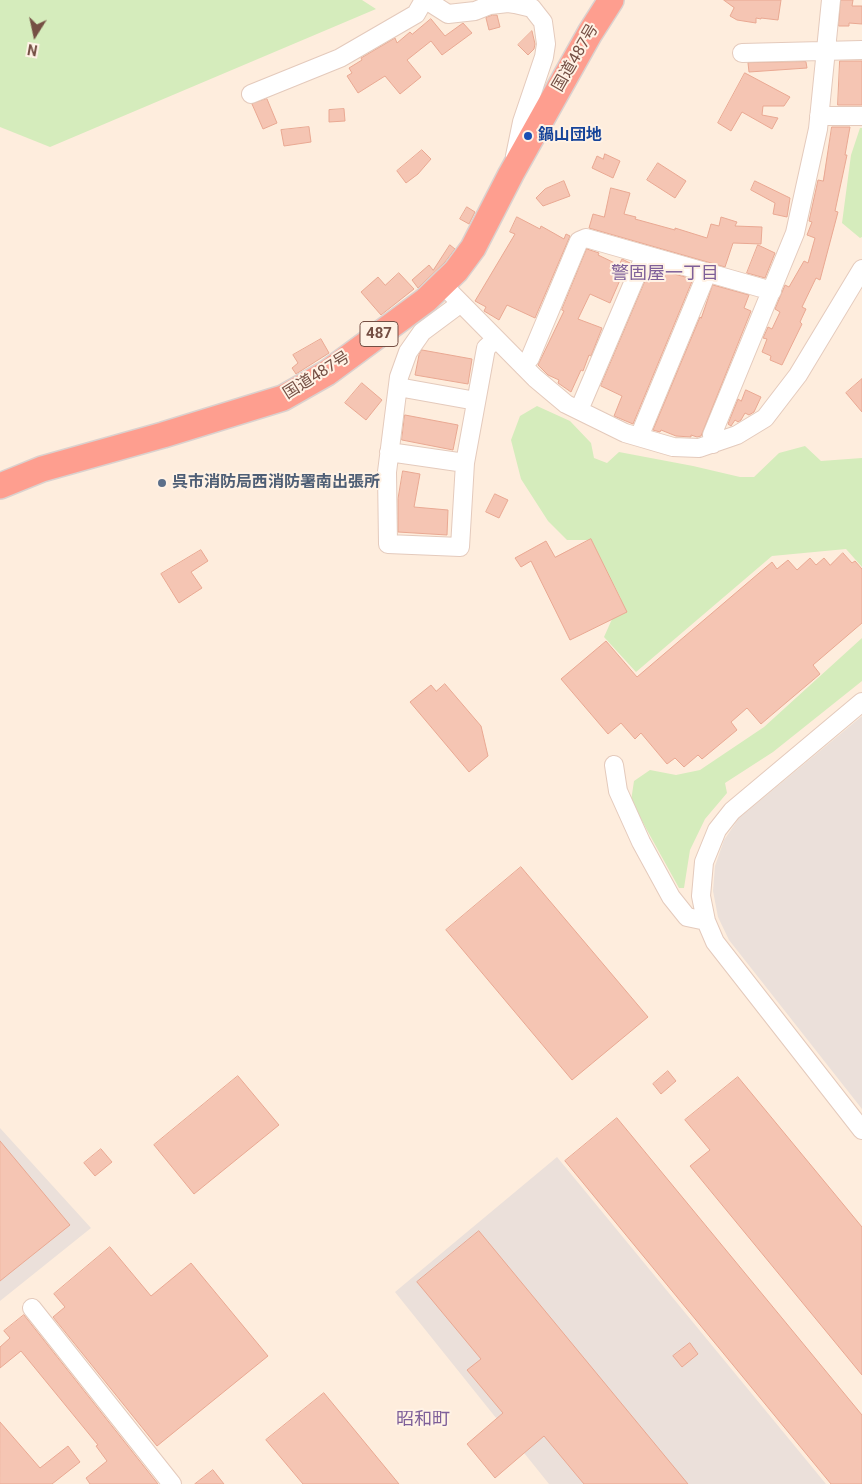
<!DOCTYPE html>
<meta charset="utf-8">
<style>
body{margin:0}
#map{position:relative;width:862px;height:1484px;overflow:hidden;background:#feeddd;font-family:Roboto,sans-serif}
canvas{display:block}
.north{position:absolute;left:10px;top:10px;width:50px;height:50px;-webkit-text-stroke:4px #fff2e5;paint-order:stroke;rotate:190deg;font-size:14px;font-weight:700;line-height:20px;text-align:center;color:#754f44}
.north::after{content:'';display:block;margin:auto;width:18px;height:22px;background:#754f44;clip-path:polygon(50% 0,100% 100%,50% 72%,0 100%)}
</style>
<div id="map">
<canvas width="862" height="1484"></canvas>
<div class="north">N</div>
</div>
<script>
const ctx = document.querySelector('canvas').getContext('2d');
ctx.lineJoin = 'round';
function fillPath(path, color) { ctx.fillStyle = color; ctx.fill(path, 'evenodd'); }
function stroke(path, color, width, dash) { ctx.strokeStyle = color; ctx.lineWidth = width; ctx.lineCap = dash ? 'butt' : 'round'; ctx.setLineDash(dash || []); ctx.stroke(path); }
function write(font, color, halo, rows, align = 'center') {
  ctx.font = font + ' Roboto,"Noto Sans JP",sans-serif'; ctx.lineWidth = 4; ctx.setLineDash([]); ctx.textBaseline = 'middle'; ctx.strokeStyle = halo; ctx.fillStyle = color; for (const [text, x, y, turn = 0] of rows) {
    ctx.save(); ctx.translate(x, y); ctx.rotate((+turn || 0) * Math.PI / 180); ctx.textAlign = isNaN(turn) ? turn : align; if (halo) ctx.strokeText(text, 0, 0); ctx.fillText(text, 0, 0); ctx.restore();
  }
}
fillPath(new Path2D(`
 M 862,716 L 862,1109 L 729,940 L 718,917 L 713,891 L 715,866 L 724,840 L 739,818 Z
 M 0,1128 L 91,1228 L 0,1301 Z
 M 557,1157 L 826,1484 L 549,1484 L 395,1292 Z`), '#ebe0da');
fillPath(new Path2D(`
 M 0,0 L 362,0 L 376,9 L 50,147 L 0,127 Z
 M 860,128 L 862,128 L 862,237 L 860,238 L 842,223 L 851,155 Z
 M 537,406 L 570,421 L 591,443 L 594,458 L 607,463 L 619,452 L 693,466 L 740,477 L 754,477 L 779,453 L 805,446 L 821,461 L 862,458 L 862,567 L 846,549 L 772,556 L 636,672 L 604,637 L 621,599 L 591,540 L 567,540 L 548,521 L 521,479 L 511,440 L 520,416 Z
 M 862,638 L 862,681 L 773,752 L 725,783 L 727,793 L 705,819 L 690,850 L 684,888 L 679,888 L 631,801 L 634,781 L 650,770 L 676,775 L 700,770 L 764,727 Z`), '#d5ecbc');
const building = new Path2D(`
 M 724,0 L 781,0 L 778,20 L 761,18 L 761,19 L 756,18 L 756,23 L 737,20 L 730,16 L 734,8 Z
 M 841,0 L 853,0 L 852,6 L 862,6 L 862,24 L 849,23 L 849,26 L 839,26 Z
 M 493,15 L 497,15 L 500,27 L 489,30 L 486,18 Z
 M 431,19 L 445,36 L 463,23 L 472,33 L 442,55 L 431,41 L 407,60 L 421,77 L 400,94 L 385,76 L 358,93 L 347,76 L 352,73 L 349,68 L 362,60 L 361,58 L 395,38 L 397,43 L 410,32 L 412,34 Z
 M 532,31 L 535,44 L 534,49 L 528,55 L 518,45 Z
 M 840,61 L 862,61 L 862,105 L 838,105 Z
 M 806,62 L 807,68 L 749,72 L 748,63 Z
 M 745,73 L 790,97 L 784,106 L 763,106 L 762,115 L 778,118 L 772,129 L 742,112 L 731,131 L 718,123 Z
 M 267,99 L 277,123 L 263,129 L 252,104 Z
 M 344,109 L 345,121 L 329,122 L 329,110 Z
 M 309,127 L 311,142 L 284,146 L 281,130 Z
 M 832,127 L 850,127 L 845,155 L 847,155 L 835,211 L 838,212 L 820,280 L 816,278 L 802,307 L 806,309 L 800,322 L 802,324 L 782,365 L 770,360 L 771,356 L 762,352 L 767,339 L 763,338 L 768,327 L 772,329 L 780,312 L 775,309 L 785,285 L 789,287 L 804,261 L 808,263 L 815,238 L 807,235 L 812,222 L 809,221 L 818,180 L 823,181 Z
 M 422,150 L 431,159 L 418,174 L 406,183 L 397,171 Z
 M 605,154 L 620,161 L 613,178 L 592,168 L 597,156 L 603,159 Z
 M 658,163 L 686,181 L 675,198 L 647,180 Z
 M 564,181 L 570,196 L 543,206 L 536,198 L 545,189 Z
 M 755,181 L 790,198 L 787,217 L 773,214 L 775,203 L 751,190 Z
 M 611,188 L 630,193 L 624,214 L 636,217 L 635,219 L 675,230 L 675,228 L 707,238 L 711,224 L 719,226 L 721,217 L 737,222 L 735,226 L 762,227 L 761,244 L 733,243 L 725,267 L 589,228 L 593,214 L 604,217 Z
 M 467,207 L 475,212 L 469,224 L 460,219 Z
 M 517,217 L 540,229 L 541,226 L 564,239 L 566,234 L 570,236 L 535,318 L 507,305 L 499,320 L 484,311 L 486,307 L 475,301 L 515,234 L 510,232 Z
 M 450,245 L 455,249 L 445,262 L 418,288 L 412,280 L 429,265 L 433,270 Z
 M 758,245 L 775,253 L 765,278 L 747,273 Z
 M 587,249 L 599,253 L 598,255 L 619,265 L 622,259 L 630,263 L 622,281 L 620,280 L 610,303 L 590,294 L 578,319 L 602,328 L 591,356 L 589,355 L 583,371 L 581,370 L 571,392 L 558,383 L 559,380 L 548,375 L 538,365 L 564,311 L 562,310 Z
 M 651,268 L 693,279 L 633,424 L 614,416 L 622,396 L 601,386 Z
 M 399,273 L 414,289 L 381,315 L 361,292 L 378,277 L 385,285 Z
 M 713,285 L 749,295 L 744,308 L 751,311 L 701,436 L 697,437 L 691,435 L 691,437 L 676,436 L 661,430 L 660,432 L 653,430 L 700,317 L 701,318 Z
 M 321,339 L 329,353 L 296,374 L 292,368 L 298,363 L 293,355 Z
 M 422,350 L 472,359 L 468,384 L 415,375 L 419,355 Z
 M 862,379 L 862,412 L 846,393 Z
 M 362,383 L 382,400 L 366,420 L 345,403 Z
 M 746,390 L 761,397 L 754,412 L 749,415 L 745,413 L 741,420 L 738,422 L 735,420 L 731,426 L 728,424 L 738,399 L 741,401 Z
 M 405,415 L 458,425 L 453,450 L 402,440 Z
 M 403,471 L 420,474 L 414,507 L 448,510 L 447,535 L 398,532 L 398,499 Z
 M 495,494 L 508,500 L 499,518 L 486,512 Z
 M 591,539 L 627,612 L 570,640 L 531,561 L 521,567 L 515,558 L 546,541 L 555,557 Z
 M 201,550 L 208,561 L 191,572 L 202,588 L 179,603 L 161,574 Z
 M 843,553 L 852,563 L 855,561 L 862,569 L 862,623 L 813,665 L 820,674 L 761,724 L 747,708 L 731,722 L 737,730 L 702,759 L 698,755 L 684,767 L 675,758 L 667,764 L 641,733 L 635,739 L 621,723 L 608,734 L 561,679 L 606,641 L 637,677 L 772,562 L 777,569 L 788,560 L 797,570 L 810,558 L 816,565 L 824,558 L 830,565 Z
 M 445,684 L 481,726 L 488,756 L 469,772 L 410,702 L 431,685 L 436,691 Z
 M 521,867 L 648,1017 L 572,1080 L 446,930 Z
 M 668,1071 L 676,1081 L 661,1094 L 653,1084 Z
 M 238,1076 L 279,1125 L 194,1194 L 154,1145 Z
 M 738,1077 L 862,1227 L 862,1375 L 690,1166 L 710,1150 L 685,1120 Z
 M 617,1118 L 862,1415 L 862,1484 L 831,1484 L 565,1161 Z
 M 0,1141 L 70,1225 L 0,1281 Z
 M 101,1149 L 112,1162 L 95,1176 L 84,1163 Z
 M 479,1231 L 688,1484 L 584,1484 L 544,1436 L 495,1478 L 467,1444 L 503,1413 L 467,1370 L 481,1359 L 417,1282 Z
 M 110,1247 L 151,1296 L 191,1263 L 268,1356 L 157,1446 L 53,1317 L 65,1307 L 54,1294 Z
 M 24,1315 L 158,1484 L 90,1484 L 86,1478 L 107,1461 L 96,1446 L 98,1445 L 21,1351 L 0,1368 L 0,1347 L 10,1338 L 4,1331 Z
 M 690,1343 L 698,1354 L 682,1367 L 673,1356 Z
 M 324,1393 L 399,1484 L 303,1484 L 266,1440 Z
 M 0,1422 L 40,1468 L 68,1446 L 80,1462 L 52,1484 L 0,1484 Z
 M 213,1470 L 224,1484 L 195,1484 Z`);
fillPath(building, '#f5c5b3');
stroke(building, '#e9a892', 1);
const minor = new Path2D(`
 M 426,0 L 448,14 L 475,11 L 490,5 L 508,3 L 515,4 L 532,8 L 543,22 L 546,44 L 544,57 L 522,122 L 515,156
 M 742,53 L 862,50
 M 251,94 L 340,58 L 416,14 L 424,0
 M 819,116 L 862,116
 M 443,285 L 535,378 L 566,404 L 625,433 L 673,447 L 699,448 L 737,435 L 765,418 L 798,375 L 862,269
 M 461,303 L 422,332 L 408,352 L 399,377 L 387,472 L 388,544 L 460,547 L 465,463 L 486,348 L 496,339
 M 523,366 L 530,358 L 579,241 L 586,238 L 772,291
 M 398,387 L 476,401
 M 579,410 L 645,255
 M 639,437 L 707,273
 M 713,444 L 712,435 L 795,233 L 818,129 L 831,0
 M 389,452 L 465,463
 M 862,702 L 732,811 L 717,830 L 704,862 L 701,896 L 706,921 L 715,942 L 862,1130
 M 614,765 L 618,791 L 641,842 L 671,897 L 687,917 L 706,921
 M 32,1308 L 172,1484`);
const highway = new Path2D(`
 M 0,486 L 42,469 L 163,435 L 283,398 L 327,373 L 426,300 L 456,271 L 473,248 L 511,174 L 590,33 L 611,0`);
stroke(minor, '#e4cabc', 20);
stroke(highway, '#dbd1ce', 28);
stroke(minor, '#fff', 18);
stroke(highway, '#fe9e8f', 25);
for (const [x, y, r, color] of [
 [528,136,5,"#1a4fb4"],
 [162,483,5,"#5c6f8a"]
]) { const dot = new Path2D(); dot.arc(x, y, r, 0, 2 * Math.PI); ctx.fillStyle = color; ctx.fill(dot); stroke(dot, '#fff2e5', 2); }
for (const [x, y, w] of [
 [379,334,38]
]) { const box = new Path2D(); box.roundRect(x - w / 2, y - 12.5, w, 25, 4); ctx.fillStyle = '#fff2e5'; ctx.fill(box); stroke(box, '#754f44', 1); }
write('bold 15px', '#754f44', null, [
 ["487",379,334]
]);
write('16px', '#754f44', '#fff2e5', [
 ["国道487号",576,58,-60],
 ["国道487号",317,376,-32]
]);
write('bold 16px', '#164399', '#fff2e5', [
 ["鍋山団地",538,136]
], 'left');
write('bold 16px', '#4e5e75', '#fff2e5', [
 ["呉市消防局西消防署南出張所",172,483]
], 'left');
write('18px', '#7e5f99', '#fff2e5', [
 ["警固屋一丁目",665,274],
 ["昭和町",423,1420]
]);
</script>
